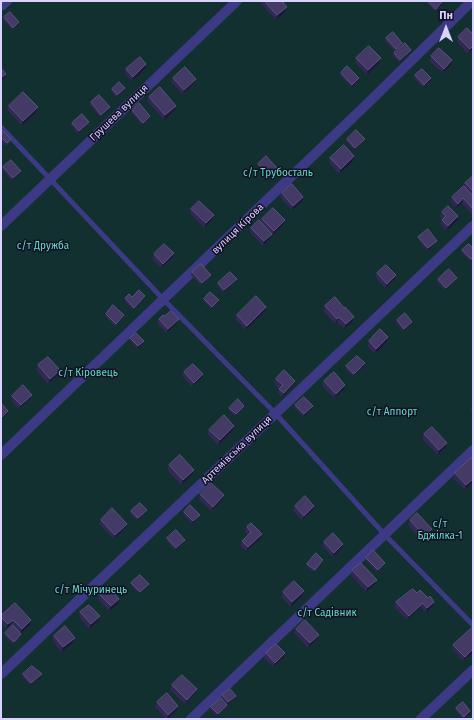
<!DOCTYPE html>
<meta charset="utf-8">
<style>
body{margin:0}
#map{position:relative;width:474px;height:720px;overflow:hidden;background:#130f26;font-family:"Fira Sans",sans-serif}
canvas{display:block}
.frame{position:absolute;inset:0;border:2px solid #d9d4ff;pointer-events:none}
.north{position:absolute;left:426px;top:8px;width:40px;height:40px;-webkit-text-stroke:3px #130f26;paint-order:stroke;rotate:0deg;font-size:11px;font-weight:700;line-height:16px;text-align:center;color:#d9d4ff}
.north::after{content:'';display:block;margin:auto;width:14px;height:18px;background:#d9d4ff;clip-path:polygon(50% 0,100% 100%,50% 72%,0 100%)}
</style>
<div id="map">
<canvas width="474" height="720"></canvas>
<div class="frame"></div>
<div class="north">Пн</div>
</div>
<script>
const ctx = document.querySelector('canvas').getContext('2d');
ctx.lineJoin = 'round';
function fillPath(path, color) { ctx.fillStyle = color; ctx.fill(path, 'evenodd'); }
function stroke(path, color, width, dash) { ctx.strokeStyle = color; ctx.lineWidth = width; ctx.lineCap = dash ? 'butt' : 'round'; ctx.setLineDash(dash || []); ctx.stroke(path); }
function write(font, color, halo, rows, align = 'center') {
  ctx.font = font + ' "Fira Sans",sans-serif'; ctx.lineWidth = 3; ctx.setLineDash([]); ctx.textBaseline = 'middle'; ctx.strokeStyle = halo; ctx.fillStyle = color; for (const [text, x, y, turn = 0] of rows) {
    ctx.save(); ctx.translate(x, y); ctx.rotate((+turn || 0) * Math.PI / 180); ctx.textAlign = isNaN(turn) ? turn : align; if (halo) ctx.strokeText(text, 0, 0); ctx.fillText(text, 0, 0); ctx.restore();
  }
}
fillPath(new Path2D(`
 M 1,1 L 473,1 L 473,719 L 1,719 Z`), '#12302f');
stroke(new Path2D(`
 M 1,127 L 164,300 L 275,413 L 385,535 L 473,625`), '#3d3a85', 5);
stroke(new Path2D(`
 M 1,6 L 7,1
 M 1,226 L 237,1
 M 1,455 L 368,103 L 472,1
 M 1,674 L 473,226
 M 191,719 L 473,450
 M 421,719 L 473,670`), '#3d3a85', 10);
fillPath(new Path2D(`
 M 259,1 L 282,1 L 287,7 L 285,12 L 276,20 Z
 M 425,1 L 441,1 L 442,5 L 435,11 Z
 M 4,17 L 19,22 L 18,24 L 12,30 L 3,20 Z
 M 458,37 L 473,49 L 468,54 L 457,42 Z
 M 386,38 L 402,45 L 395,51 L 385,41 Z
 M 411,50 L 410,52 L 400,62 L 393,56 L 394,53 Z
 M 431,56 L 451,65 L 443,73 L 429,61 Z
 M 356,58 L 379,63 L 367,75 L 355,62 Z
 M 146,64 L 145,69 L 132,81 L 125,74 L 126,69 Z
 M 341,73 L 358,81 L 352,87 L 340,75 Z
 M 415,75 L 430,81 L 423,87 L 414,78 Z
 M 173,78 L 194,83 L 183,94 L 171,82 Z
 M 125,88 L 124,90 L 116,97 L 111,91 L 112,89 Z
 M 149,97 L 176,106 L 175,110 L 164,120 L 147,101 Z
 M 91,102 L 109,110 L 100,117 L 90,105 Z
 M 9,106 L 38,107 L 36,112 L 22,126 L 7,110 Z
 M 132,110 L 149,118 L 142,125 L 131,112 Z
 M 72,123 L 88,124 L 78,134 L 71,125 Z
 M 1,133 L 11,139 L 10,142 L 6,146 L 1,141 Z
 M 347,139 L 365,139 L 364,141 L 354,150 L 346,141 Z
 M 330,158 L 353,161 L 339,174 L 329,163 Z
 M 258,164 L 276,170 L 268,177 L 258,166 Z
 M 3,167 L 21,171 L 21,173 L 12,181 L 2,169 Z
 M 473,176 L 473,212 L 471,213 L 462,203 L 456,208 L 451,202 L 452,197 L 464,186 L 465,183 Z
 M 282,193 L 303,197 L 302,202 L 292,210 L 280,197 Z
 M 191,209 L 212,220 L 204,228 L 190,213 Z
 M 442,212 L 457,221 L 446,231 L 440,224 L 442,219 L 440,216 Z
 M 262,219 L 285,220 L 283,225 L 272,236 L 271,235 L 270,238 L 263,246 L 250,232 L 251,228 L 261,222 Z
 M 418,237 L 436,243 L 427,251 L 418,239 Z
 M 473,248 L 473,259 L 470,261 L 461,252 L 462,250 Z
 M 174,253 L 172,258 L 161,268 L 152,259 L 154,254 Z
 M 192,272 L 211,275 L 210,277 L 201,285 L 191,275 Z
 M 377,273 L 394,280 L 385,288 L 375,277 Z
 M 457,278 L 456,280 L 445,290 L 437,282 L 438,279 Z
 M 236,281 L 223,293 L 217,285 L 218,283 Z
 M 132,297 L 144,298 L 133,310 L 124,300 L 125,298 Z
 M 204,299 L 219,300 L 218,303 L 211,309 L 203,301 Z
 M 325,306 L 352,322 L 344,329 L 337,322 L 335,324 L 323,311 Z
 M 265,311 L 246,330 L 235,319 L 237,315 Z
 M 106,314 L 123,318 L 115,326 L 105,316 Z
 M 159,319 L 177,323 L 167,333 L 157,323 Z
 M 397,320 L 411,325 L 403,331 L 396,322 Z
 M 388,337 L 387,342 L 375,354 L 367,346 L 369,341 Z
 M 130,338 L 144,341 L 143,344 L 137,349 L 130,340 Z
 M 38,365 L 58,375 L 48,384 L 36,370 Z
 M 346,366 L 364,366 L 353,376 L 346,369 Z
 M 184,372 L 201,379 L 192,387 L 182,376 Z
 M 276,379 L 294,385 L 282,397 L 278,393 L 279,389 L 274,383 Z
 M 324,381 L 344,389 L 334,398 L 322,386 Z
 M 12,396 L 30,399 L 19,409 L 11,400 Z
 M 295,405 L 312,409 L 304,417 L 294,408 Z
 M 473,406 L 473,413 L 471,410 L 471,408 Z
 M 229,408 L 243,408 L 235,416 L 229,410 Z
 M 234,426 L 233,430 L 218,445 L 207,434 L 209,430 Z
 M 424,434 L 447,443 L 446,447 L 438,455 L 422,439 Z
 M 169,465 L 192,475 L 181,485 L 167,470 Z
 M 455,473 L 473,482 L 465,490 L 453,478 Z
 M 200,494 L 224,495 L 222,500 L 211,511 L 199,499 Z
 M 295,506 L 313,510 L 302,520 L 293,511 Z
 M 131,511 L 146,512 L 137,521 L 130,513 Z
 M 184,512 L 199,517 L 192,524 L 183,514 Z
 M 101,520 L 127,524 L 125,528 L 114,539 L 99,524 Z
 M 410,520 L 432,529 L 430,534 L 422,541 L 408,525 Z
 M 247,527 L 260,539 L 246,551 L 240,545 L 242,541 L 248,535 L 245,532 Z
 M 167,538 L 185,540 L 184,543 L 175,550 L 166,540 Z
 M 324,542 L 343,544 L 342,548 L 333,557 L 322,546 Z
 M 366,558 L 384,565 L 377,572 L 365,560 Z
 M 323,560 L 323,562 L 314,572 L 306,566 L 307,564 Z
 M 352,570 L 375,584 L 366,592 L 351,575 Z
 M 131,583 L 148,586 L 139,594 L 131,585 Z
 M 283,592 L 302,596 L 291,607 L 281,597 Z
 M 417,593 L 433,606 L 426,613 L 421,607 L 407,620 L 394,607 L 396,602 Z
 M 99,594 L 119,599 L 118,604 L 109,611 L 98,599 Z
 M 80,612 L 98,621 L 89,629 L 79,617 Z
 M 1,616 L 30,625 L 21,633 L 20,636 L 13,644 L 4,635 L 5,633 L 12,626 L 11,624 L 6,629 L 1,623 Z
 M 473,627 L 473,652 L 463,661 L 452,649 L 453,645 Z
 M 296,629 L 319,635 L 317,639 L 308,648 L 294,633 Z
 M 54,636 L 75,638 L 73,643 L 61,652 L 52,640 Z
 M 266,653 L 285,653 L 284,657 L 273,667 L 264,658 Z
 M 23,674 L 41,677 L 30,685 L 22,676 Z
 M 172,685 L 197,689 L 195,694 L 185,704 L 170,690 Z
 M 222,695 L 235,698 L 228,704 L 222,698 Z
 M 157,702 L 178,706 L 177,710 L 167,719 L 166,719 L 155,707 Z
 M 211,707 L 226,707 L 217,716 L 210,709 Z
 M 456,708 L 470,714 L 463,719 L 455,710 Z`), '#312854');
fillPath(new Path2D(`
 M 442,2 L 442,5 L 435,11 L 436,9 Z
 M 287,7 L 285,12 L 276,20 L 277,15 Z
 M 19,22 L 18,24 L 12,30 L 13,28 Z
 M 402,43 L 402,45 L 395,51 L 396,49 Z
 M 473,46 L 473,49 L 468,54 L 470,49 Z
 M 411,50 L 410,52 L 400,62 L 400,60 Z
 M 381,58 L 379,63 L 367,75 L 368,70 Z
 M 452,60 L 451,65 L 443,73 L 444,69 Z
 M 146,64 L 145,69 L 132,81 L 133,77 Z
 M 6,74 L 5,78 L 1,81 L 1,78 Z
 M 359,78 L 358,81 L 352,87 L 352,85 Z
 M 431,78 L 430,81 L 423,87 L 424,85 Z
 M 196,79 L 194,83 L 183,94 L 184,90 Z
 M 125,88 L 124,90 L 116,97 L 117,95 Z
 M 176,106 L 175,110 L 164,120 L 165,115 Z
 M 38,107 L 36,112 L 22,126 L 23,121 Z
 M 110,107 L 109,110 L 100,117 L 101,115 Z
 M 150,116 L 149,118 L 142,125 L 143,123 Z
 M 89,122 L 88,124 L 78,134 L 79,131 Z
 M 365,139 L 364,141 L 354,150 L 355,148 Z
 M 354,156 L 353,161 L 339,174 L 341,169 Z
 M 277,168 L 276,170 L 268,177 L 269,175 Z
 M 21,171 L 21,173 L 12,181 L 13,178 Z
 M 303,197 L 302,202 L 292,210 L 293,206 Z
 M 463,198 L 462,203 L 456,208 L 458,204 Z
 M 214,215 L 212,220 L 204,228 L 206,223 Z
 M 458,216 L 457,221 L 446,231 L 448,226 Z
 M 285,220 L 283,225 L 272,236 L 274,231 Z
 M 272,234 L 270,238 L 263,246 L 264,241 Z
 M 437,241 L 436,243 L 427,251 L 428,248 Z
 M 174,253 L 172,258 L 161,268 L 163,264 Z
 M 211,275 L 210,277 L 201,285 L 202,283 Z
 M 396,275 L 394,280 L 385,288 L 387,284 Z
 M 457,278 L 456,280 L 445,290 L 446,288 Z
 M 237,279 L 236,281 L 223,293 L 224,290 Z
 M 145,296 L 144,298 L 133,310 L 134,308 Z
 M 219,300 L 218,303 L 211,309 L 212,307 Z
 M 266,307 L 265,311 L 246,330 L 247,326 Z
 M 124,315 L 123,318 L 115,326 L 116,324 Z
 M 339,317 L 337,322 L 335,324 L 337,319 Z
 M 354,317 L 352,322 L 344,329 L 346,324 Z
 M 179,319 L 177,323 L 167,333 L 168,329 Z
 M 412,322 L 411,325 L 403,331 L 404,329 Z
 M 388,337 L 387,342 L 375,354 L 376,349 Z
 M 144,341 L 143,344 L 137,349 L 138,346 Z
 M 365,363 L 364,366 L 353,376 L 354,374 Z
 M 60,370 L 58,375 L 48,384 L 50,379 Z
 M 203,374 L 201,379 L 192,387 L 194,383 Z
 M 295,381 L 294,385 L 282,397 L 284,393 Z
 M 345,385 L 344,389 L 334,398 L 336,394 Z
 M 32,395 L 30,399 L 19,409 L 21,405 Z
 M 244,406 L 243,408 L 235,416 L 236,414 Z
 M 313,406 L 312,409 L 304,417 L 304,414 Z
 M 8,411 L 7,414 L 1,419 L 1,418 Z
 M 234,426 L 233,430 L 218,445 L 220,440 Z
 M 447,443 L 446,447 L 438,455 L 439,450 Z
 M 194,470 L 192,475 L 181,485 L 183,480 Z
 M 473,479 L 473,482 L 465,490 L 466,485 Z
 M 224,495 L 222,500 L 211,511 L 213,507 Z
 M 314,506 L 313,510 L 302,520 L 304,516 Z
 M 147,510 L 146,512 L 137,521 L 138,518 Z
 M 200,515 L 199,517 L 192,524 L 193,521 Z
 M 127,524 L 125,528 L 114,539 L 115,535 Z
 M 432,529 L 430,534 L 422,541 L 424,536 Z
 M 262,534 L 260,539 L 246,551 L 248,547 Z
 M 185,540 L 184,543 L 175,550 L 176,548 Z
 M 343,544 L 342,548 L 333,557 L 334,553 Z
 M 323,560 L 323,562 L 314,572 L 315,570 Z
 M 385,563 L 384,565 L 377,572 L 378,570 Z
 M 377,580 L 375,584 L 366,592 L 368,587 Z
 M 149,584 L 148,586 L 139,594 L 140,592 Z
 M 304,591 L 302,596 L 291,607 L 292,602 Z
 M 119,599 L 118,604 L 109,611 L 111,606 Z
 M 434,602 L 433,606 L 426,613 L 427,608 Z
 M 423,603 L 421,607 L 407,620 L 409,616 Z
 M 100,616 L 98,621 L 89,629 L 91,624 Z
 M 13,620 L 11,624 L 6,629 L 8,624 Z
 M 31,620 L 30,625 L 20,634 L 22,629 Z
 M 21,634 L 20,636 L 13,644 L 14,642 Z
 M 319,635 L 317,639 L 308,648 L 310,643 Z
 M 75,638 L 73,643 L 61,652 L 63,647 Z
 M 473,649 L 473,652 L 463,661 L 465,657 Z
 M 285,653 L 284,657 L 273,667 L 275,663 Z
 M 42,674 L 41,677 L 30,685 L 31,683 Z
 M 197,689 L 195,694 L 185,704 L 187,700 Z
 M 236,696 L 235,698 L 228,704 L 228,702 Z
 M 227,705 L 226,707 L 217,716 L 218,714 Z
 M 178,706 L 177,710 L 167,719 L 168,715 Z
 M 470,711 L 470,714 L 463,719 L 464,717 Z`), '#1d163a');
const building = new Path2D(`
 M 265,1 L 282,1 L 287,7 L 277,15 Z
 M 428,1 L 441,1 L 442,2 L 436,9 Z
 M 10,12 L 19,22 L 13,28 L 4,17 Z
 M 467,28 L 473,34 L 473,46 L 470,49 L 458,37 Z
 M 393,32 L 402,43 L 396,49 L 386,38 Z
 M 405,43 L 411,50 L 400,60 L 394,53 Z
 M 369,46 L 381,58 L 368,70 L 356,58 Z
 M 439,48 L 452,60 L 444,69 L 431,56 Z
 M 140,57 L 146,64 L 133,77 L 126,69 Z
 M 347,66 L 359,78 L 352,85 L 341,73 Z
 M 185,67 L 196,79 L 184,90 L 173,78 Z
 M 1,68 L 6,74 L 1,78 Z
 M 422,69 L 431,78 L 424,85 L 415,75 Z
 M 119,82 L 125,88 L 117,95 L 112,89 Z
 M 160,87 L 176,106 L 165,115 L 149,97 Z
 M 23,92 L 38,107 L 23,121 L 9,106 Z
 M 99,95 L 110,107 L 101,115 L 91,102 Z
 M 139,103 L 150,116 L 143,123 L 132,110 Z
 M 82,114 L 89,122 L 79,131 L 72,123 Z
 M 356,130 L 365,139 L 355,148 L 347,139 Z
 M 3,131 L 11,139 L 7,143 L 1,137 L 1,133 Z
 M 344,145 L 354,156 L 341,169 L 330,158 Z
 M 266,156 L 277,168 L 269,175 L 258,164 Z
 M 11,160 L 21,171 L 13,178 L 3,167 Z
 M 473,176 L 473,191 L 465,183 Z
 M 292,184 L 303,197 L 293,206 L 282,193 Z
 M 464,186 L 473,196 L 473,209 L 463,198 L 458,204 L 452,197 Z
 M 199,201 L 214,215 L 206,223 L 191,209 Z
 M 448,206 L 458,216 L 448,226 L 442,220 L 446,216 L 442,212 Z
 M 273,208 L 285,220 L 274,231 L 262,219 Z
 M 259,220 L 272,234 L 264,241 L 251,228 Z
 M 428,229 L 437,241 L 428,248 L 418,237 Z
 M 164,244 L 174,253 L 163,264 L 154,254 Z
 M 469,244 L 473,248 L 473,257 L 471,259 L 462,250 Z
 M 201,264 L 211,275 L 202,283 L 192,272 Z
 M 386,265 L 396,275 L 387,284 L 377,273 Z
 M 449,269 L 457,278 L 446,288 L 438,279 Z
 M 230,272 L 237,279 L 224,290 L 218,283 Z
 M 139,290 L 145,296 L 134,308 L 125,298 L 129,294 L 132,297 Z
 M 210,292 L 219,300 L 212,307 L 204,299 Z
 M 256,296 L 266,307 L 247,326 L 237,315 Z
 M 335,297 L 344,308 L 345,307 L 354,317 L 346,324 L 339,317 L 337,319 L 325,306 Z
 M 113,305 L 124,315 L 116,324 L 106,314 Z
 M 171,311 L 179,319 L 168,329 L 159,319 L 163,315 L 164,316 Z
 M 405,313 L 412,322 L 404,329 L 397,320 Z
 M 380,329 L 388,337 L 376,349 L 369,341 Z
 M 136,333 L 144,341 L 138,346 L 130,338 Z
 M 357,356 L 365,363 L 354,374 L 346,366 Z
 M 48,357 L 60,370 L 50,379 L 38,365 Z
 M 193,364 L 203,374 L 194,383 L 184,372 Z
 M 284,370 L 295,381 L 284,393 L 279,389 L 283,385 L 276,379 Z
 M 334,372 L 345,385 L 336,394 L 324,381 Z
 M 23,385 L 32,395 L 21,405 L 12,396 Z
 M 304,397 L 313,406 L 304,414 L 295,405 Z
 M 238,399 L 244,406 L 236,414 L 229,408 Z
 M 1,403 L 8,411 L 1,418 Z
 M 224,415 L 234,426 L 220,440 L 209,430 Z
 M 432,427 L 447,443 L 439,450 L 424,434 Z
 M 180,455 L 194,470 L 183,480 L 169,465 Z
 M 471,458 L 473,459 L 473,479 L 466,485 L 455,473 Z
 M 211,483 L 224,495 L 213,507 L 200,494 Z
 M 305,496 L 314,506 L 304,516 L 295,506 Z
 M 140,503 L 147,510 L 138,518 L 131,511 Z
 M 190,505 L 200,515 L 193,521 L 184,512 Z
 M 112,508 L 127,524 L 115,535 L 101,520 Z
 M 417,513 L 432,529 L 424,536 L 410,520 Z
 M 251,523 L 262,534 L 248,547 L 242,541 L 251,532 L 247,527 Z
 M 176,530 L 185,540 L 176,548 L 167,538 Z
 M 333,533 L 343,544 L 334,553 L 324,542 Z
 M 373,550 L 385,563 L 378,570 L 366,558 Z
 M 316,553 L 323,560 L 315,570 L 307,564 Z
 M 361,563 L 377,580 L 368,587 L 352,570 Z
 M 140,575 L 149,584 L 140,592 L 131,583 Z
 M 294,581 L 304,591 L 292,602 L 283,592 Z
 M 108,586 L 119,599 L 111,606 L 99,594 Z
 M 413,589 L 417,593 L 420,590 L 428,598 L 430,596 L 434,602 L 427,608 L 423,603 L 409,616 L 396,602 Z
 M 15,603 L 31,620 L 22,629 L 13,620 L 8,624 L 1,617 L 1,616 Z
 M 89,605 L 100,616 L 91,624 L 80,612 Z
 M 305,620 L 319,635 L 310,643 L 296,629 Z
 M 13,625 L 21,634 L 14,642 L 5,633 Z
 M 65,626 L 75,638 L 63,647 L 54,636 Z
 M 473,627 L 473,649 L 465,657 L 453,645 Z
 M 276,644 L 285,653 L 275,663 L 266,653 Z
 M 32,666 L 42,674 L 31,683 L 23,674 Z
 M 182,675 L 197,689 L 187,700 L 172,685 Z
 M 230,689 L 236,696 L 228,702 L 222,695 Z
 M 167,693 L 178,706 L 168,715 L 157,702 Z
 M 221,698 L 227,705 L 218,714 L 211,707 Z
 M 463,702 L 470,711 L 464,717 L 456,708 Z`);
fillPath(building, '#433a66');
stroke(building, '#5a527e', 1);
write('10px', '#d9d4ff', '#130f26', [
 ["Грушева вулиця",119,113,-44],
 ["вулиця Кірова",238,229,-44],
 ["Артемівська вулиця",237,450,-44]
]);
write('10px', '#5fe0c0', '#130f26', [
 ["с/т Трубосталь",278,173],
 ["с/т Дружба",43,246],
 ["с/т Кіровець",88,373],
 ["с/т Аппорт",392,412],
 ["с/т",440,524],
 ["Бджілка-1",440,536],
 ["с/т Мічуринець",91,590],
 ["с/т Садівник",327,613]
]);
</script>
